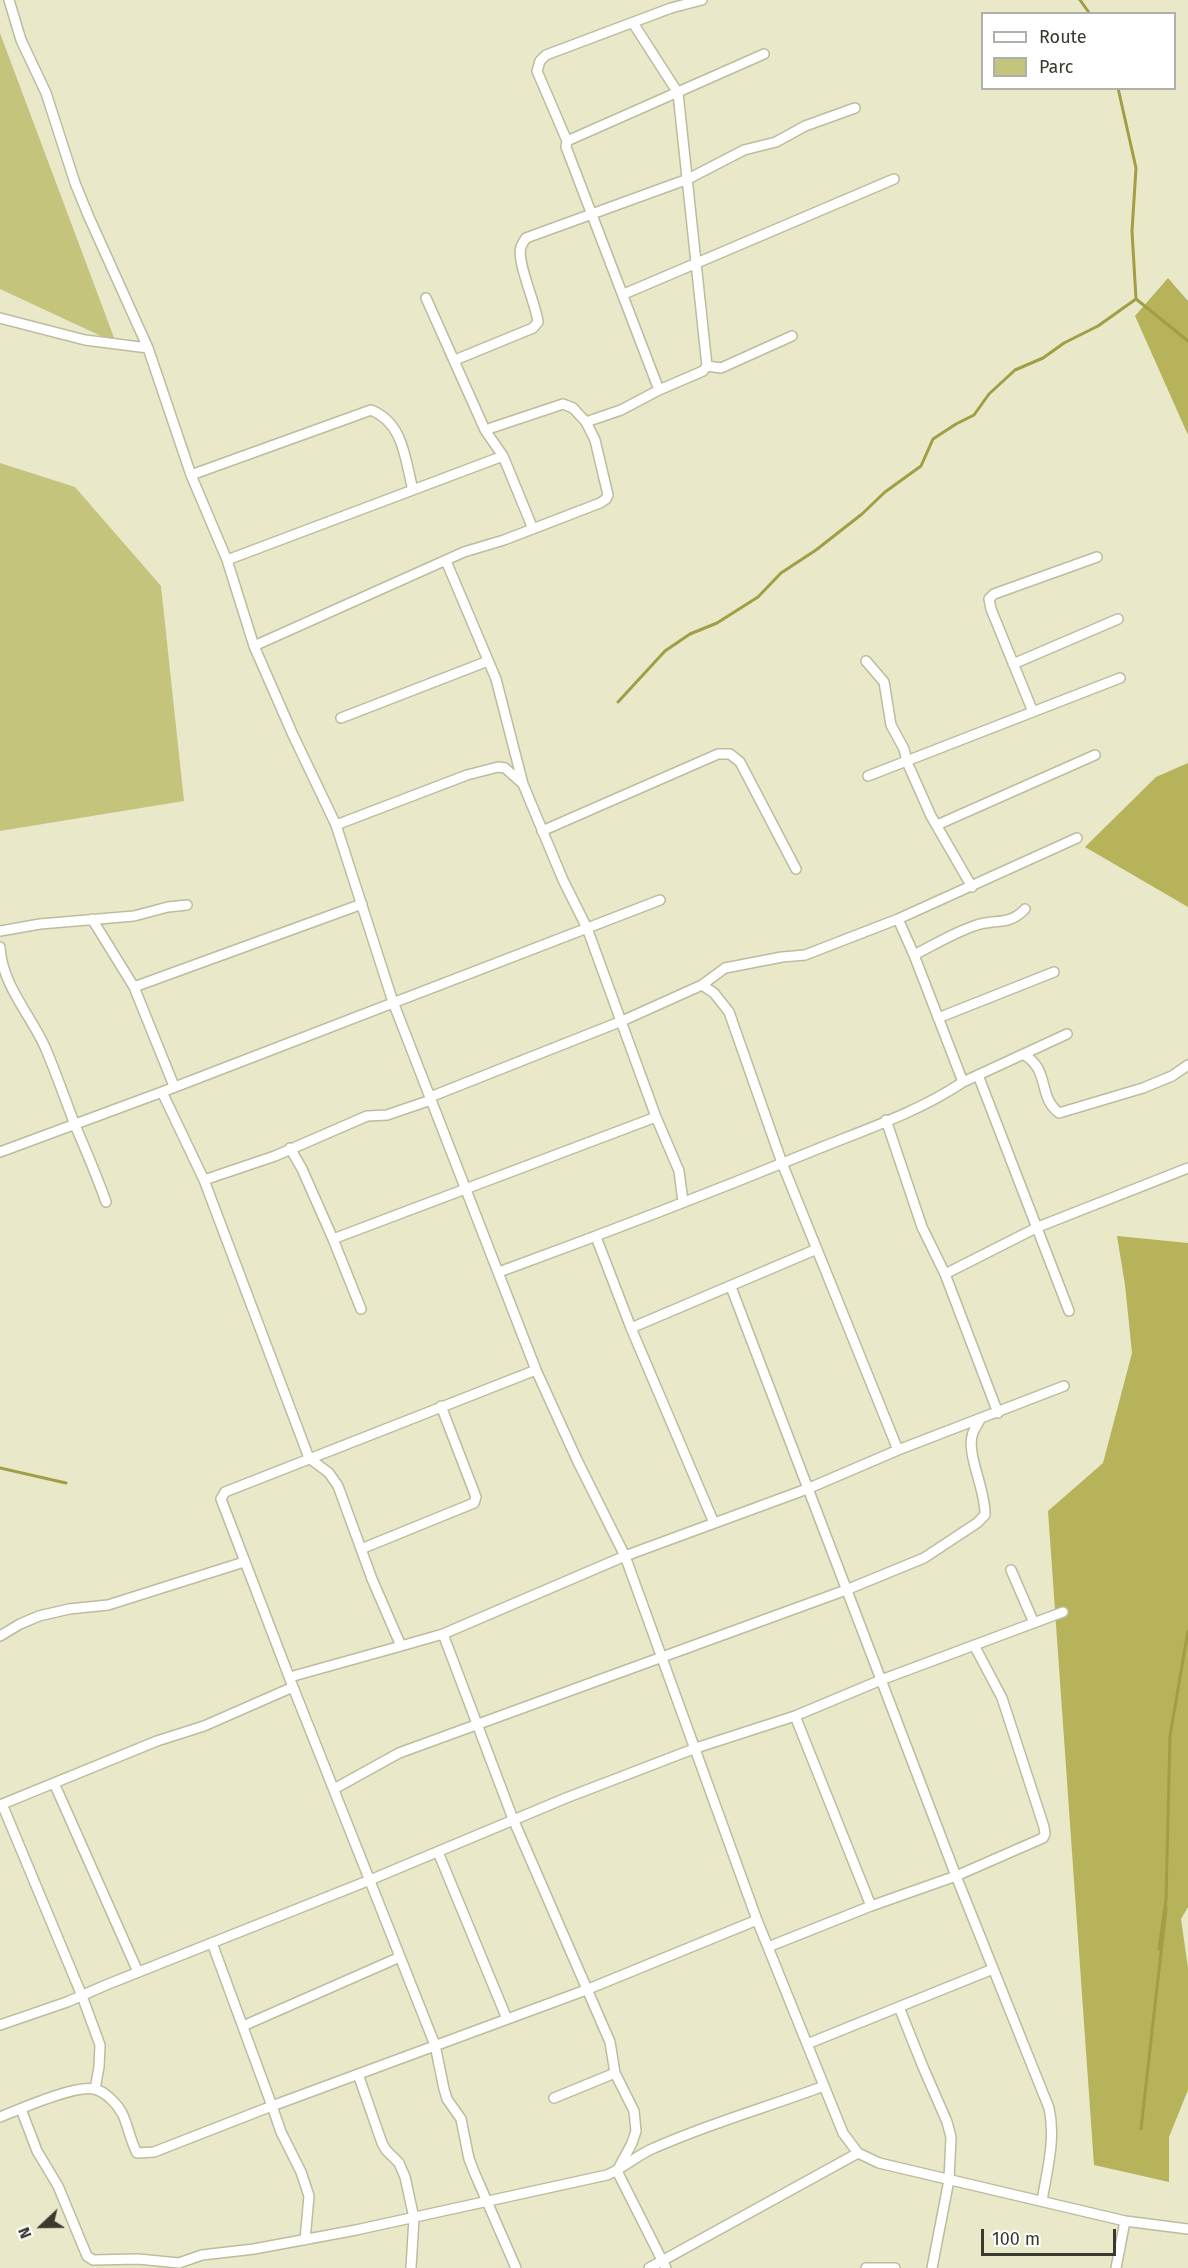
<!DOCTYPE html>
<style>
body{margin:0}
#map{position:relative;width:1188px;height:2268px;overflow:hidden;background:#e9e9ca;font-family:"Fira Sans",sans-serif}
canvas{display:block}
.legend{position:absolute;left:981px;top:12px;width:195px;height:78px;box-sizing:border-box;background:#fff;border:2px solid #b0b0ab;margin:0;padding:8px 10px;list-style:none;font-size:18px;color:#39392d}
.legend li{display:flex;align-items:center;gap:12px;height:30px}
.legend b{width:30px;border:2px solid #b0b0ab}
.north{position:absolute;left:12px;top:2196px;width:60px;height:60px;-webkit-text-stroke:4px #fff;paint-order:stroke;rotate:248deg;font-size:16px;font-weight:700;line-height:24px;text-align:center;color:#39392d}
.north::after{content:'';display:block;margin:auto;width:21px;height:27px;background:#39392d;clip-path:polygon(50% 0,100% 100%,50% 72%,0 100%)}
.scale{position:absolute;left:981px;top:2229px;width:135px;height:27px;box-sizing:border-box;border:3px solid #39392d;border-top:0;padding-left:8px;font-size:18px;line-height:21px;white-space:nowrap;color:#39392d;-webkit-text-stroke:4px #fff;paint-order:stroke}
</style>
<div id="map">
<canvas width="1188" height="2268"></canvas>
<ul class="legend">
<li><b style="height:8px;background:#fff"></b>Route</li>
<li><b style="height:16px;background:#c5c47c"></b>Parc</li>
</ul>
<div class="north">N</div>
<div class="scale">100 m</div>
</div>
<script>
const ctx = document.querySelector('canvas').getContext('2d');
ctx.lineJoin = 'round';
function fillPath(path, color) { ctx.fillStyle = color; ctx.fill(path, 'evenodd'); }
function stroke(path, color, width, dash) { ctx.strokeStyle = color; ctx.lineWidth = width; ctx.lineCap = dash ? 'butt' : 'round'; ctx.setLineDash(dash || []); ctx.stroke(path); }
fillPath(new Path2D(`
 M 0,33 L 116,343 L 0,289 Z
 M 0,463 L 75,487 L 161,586 L 184,801 L 0,831 Z`), '#c5c47c');
fillPath(new Path2D(`
 M 1168,278 L 1188,301 L 1188,435 L 1135,316 Z
 M 1188,763 L 1188,907 L 1085,847 L 1156,777 Z
 M 1117,1236 L 1188,1243 L 1188,1907 L 1181,1919 L 1188,1968 L 1188,2090 L 1169,2137 L 1169,2182 L 1094,2165 L 1048,1511 L 1103,1463 L 1132,1353 L 1125,1285 Z`), '#b6b35a');
stroke(new Path2D(`
 M 1080,0 L 1090,14
 M 1118,88 L 1136,168 L 1132,231 L 1136,299 L 1188,341
 M 618,702 L 665,651 L 690,634 L 717,623 L 758,597 L 781,573 L 816,550 L 862,514 L 885,492 L 921,466 L 933,439 L 956,424 L 974,415 L 989,394 L 1015,370 L 1043,358 L 1064,343 L 1098,326 L 1136,299
 M 0,1468 L 66,1483
 M 1141,2129 L 1166,1908 L 1159,1949 L 1166,1900 L 1170,1736 L 1188,1631`), '#a19e45', 3);
const street = new Path2D(`
 M 9,0 L 21,40 L 46,93 L 75,183 L 88,215 L 148,348
 M 567,141 L 537,71 L 540,61 L 546,55 L 671,8 L 702,0
 M 624,294 L 894,179
 M 426,298 L 485,430
 M 0,318 L 85,340 L 148,348 L 191,475 L 227,560 L 254,646 L 293,735 L 336,825 L 393,1002 L 536,1370 L 577,1460 L 625,1556 L 807,1489 L 898,1450 L 1064,1386
 M 455,360 L 533,328 L 538,322 C 536,304 516,261 521,247 C 522,244 524,241 526,238 L 688,179 L 744,150 L 776,142 L 805,126 L 855,108
 M 707,366 L 721,368 L 792,336
 M 659,390 L 566,147 L 567,141 L 764,54
 M 503,456 L 533,529
 M 191,475 L 371,410 C 404,423 405,460 413,490
 M 227,560 L 503,456 L 485,430 L 563,404 L 573,408 L 586,422
 M 446,561 L 496,679 L 523,784 L 563,880 L 587,928 L 656,1117 L 679,1171 L 683,1202
 M 254,646 L 464,552 L 504,540 L 600,503 L 606,499 L 608,495 L 595,440 L 586,422 L 621,410 L 659,390 L 703,371 L 707,366 L 678,93 L 633,23
 M 866,661 L 884,682 L 891,725 L 904,749 L 907,762 L 931,816 L 972,887
 M 1013,664 L 1118,619
 M 1033,712 L 991,609 L 989,599 L 994,594 L 1097,557
 M 341,718 L 488,661
 M 868,776 L 1120,678
 M 336,825 L 467,775 L 498,767 L 505,768 L 522,783
 M 937,825 L 1095,755
 M 542,831 L 718,754 L 730,754 L 740,762 L 796,869
 M 92,919 L 134,987 L 174,1086
 M 898,919 L 914,955 L 963,1082 L 1067,1034
 M 0,931 L 40,924 L 134,916 L 168,907 L 187,905
 M 0,947 C 2,985 30,1014 45,1047 C 56,1073 65,1099 75,1125 C 86,1151 97,1176 106,1202
 M 914,955 C 934,945 953,933 974,926 C 994,918 1008,927 1025,909
 M 702,985 L 714,993 L 729,1012 L 782,1163 L 898,1450
 M 134,987 L 362,904
 M 938,1018 L 1054,972
 M 1023,1054 C 1051,1070 1037,1096 1059,1113 L 1143,1088 L 1172,1076 L 1188,1065
 M 978,1075 L 1069,1311
 M 162,1092 L 204,1180 L 309,1458 L 329,1473 L 338,1486 L 372,1579 L 401,1646 L 443,1634 L 513,1819 L 610,2042 L 615,2073 L 634,2111 L 636,2131 L 632,2143 L 617,2171 L 666,2268
 M 430,1097 L 622,1021 L 702,985 L 725,968 L 782,957 L 805,955 L 898,919 L 1077,838
 M 886,1120 L 922,1227 L 945,1274 L 998,1413
 M 290,1148 L 302,1169 L 333,1239 L 656,1117
 M 0,1152 L 162,1092 L 660,900
 M 204,1180 L 275,1156 L 367,1116 L 387,1115 L 431,1100
 M 596,1237 L 631,1328 L 714,1523
 M 333,1239 L 361,1309
 M 499,1272 C 603,1234 707,1194 810,1152 C 861,1131 917,1113 963,1082
 M 945,1274 L 1038,1227 L 1188,1168
 M 731,1287 L 956,1876 L 1049,2108 C 1056,2139 1047,2170 1042,2201
 M 631,1328 L 817,1249
 M 361,1549 L 474,1503 L 476,1497 L 441,1406
 M 1011,1570 L 1034,1623
 M 443,1634 L 625,1556 L 757,1920 L 843,2133 L 858,2153 L 879,2163 L 1125,2221 L 1188,2229
 M 0,1636 L 20,1624 L 39,1616 L 69,1609 L 108,1605 L 244,1562
 M 290,1677 L 401,1646
 M 795,1716 L 871,1906
 M 54,1783 L 138,1972
 M 334,1789 L 399,1753 L 846,1590 L 924,1558 L 977,1523 L 985,1515 C 986,1491 967,1456 972,1436 C 973,1430 978,1425 980,1419
 M 2,1804 L 82,1996 L 100,2045 L 99,2067 L 95,2089
 M 0,1805 L 157,1741 L 204,1726 L 293,1687
 M 438,1852 L 507,2019
 M 212,1943 L 272,2106 L 586,1990 L 757,1920
 M 768,1947 L 871,1906 L 956,1876 L 1043,1838 L 1045,1834 L 1044,1827 L 1002,1698 L 974,1645
 M 899,2007 L 923,2067 L 947,2122 L 951,2137 L 949,2180 L 932,2268
 M 0,2025 L 67,2002 L 106,1985 L 370,1880 L 566,1798 L 696,1748 L 795,1716 L 881,1680 L 1063,1612
 M 243,2026 L 400,1957
 M 807,2044 L 993,1969
 M 358,2074 L 382,2143 L 386,2150 L 399,2163 L 405,2177 L 414,2218 L 411,2268
 M 554,2098 L 615,2073
 M 21,2109 L 37,2151 L 58,2186 L 87,2256 L 93,2260 L 138,2259 L 179,2263 L 202,2255 L 254,2249 L 356,2230 L 607,2175 C 624,2168 637,2155 654,2148 C 710,2123 768,2107 824,2086
 M 0,2117 C 20,2109 74,2085 94,2089 C 105,2091 117,2104 122,2113 C 128,2125 130,2140 137,2153 L 154,2152 L 272,2106 L 281,2132 L 301,2172 L 309,2196 L 305,2240
 M 516,2268 L 475,2174 L 469,2159 L 461,2119 L 447,2099 L 444,2089 L 435,2045 L 293,1687 L 221,1499 L 225,1492 L 536,1370
 M 649,2268 L 858,2153
 M 866,2268 L 895,2268
 M 1116,2268 L 1125,2221`);
stroke(street, '#bcbc9e', 12);
stroke(street, '#fff', 9);
</script>
